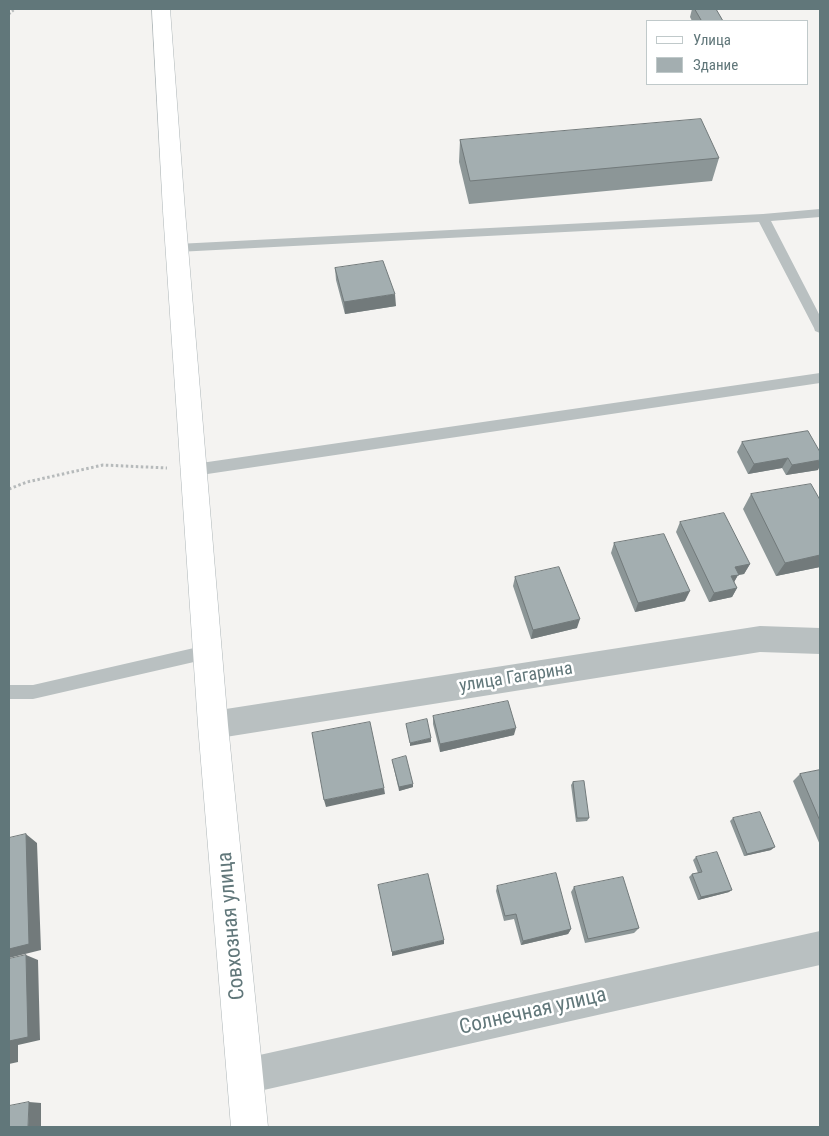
<!DOCTYPE html>
<meta charset="utf-8">
<style>
body{margin:0}
#map{position:relative;width:829px;height:1136px;overflow:hidden;background:#f4f3f1;font-family:"Roboto Condensed",sans-serif}
canvas{display:block}
.frame{position:absolute;inset:0;border:10px solid #61777a;pointer-events:none}
.legend{position:absolute;left:646px;top:20px;width:162px;height:65px;box-sizing:border-box;background:#fff;border:1px solid #c0c9ca;margin:0;padding:6px 9px;list-style:none;font-size:15px;color:#61777a}
.legend li{display:flex;align-items:center;gap:10px;height:25px}
.legend b{width:25px;border:1px solid #c0c9ca}
</style>
<div id="map">
<canvas width="829" height="1136"></canvas>
<div class="frame"></div>
<ul class="legend">
<li><b style="height:6px;background:#fff"></b>Улица</li>
<li><b style="height:14px;background:#a3aeb0"></b>Здание</li>
</ul>
</div>
<script>
const ctx = document.querySelector('canvas').getContext('2d');
ctx.lineJoin = 'round';
function stroke(path, color, width, dash) { ctx.strokeStyle = color; ctx.lineWidth = width; ctx.lineCap = dash ? 'butt' : 'round'; ctx.setLineDash(dash || []); ctx.stroke(path); }
function fillPath(path, color) { ctx.fillStyle = color; ctx.fill(path, 'evenodd'); }
function write(font, color, halo, rows, align = 'center') {
  ctx.font = font + ' "Roboto Condensed",sans-serif'; ctx.lineWidth = 5; ctx.setLineDash([]); ctx.textBaseline = 'middle'; ctx.strokeStyle = halo; ctx.fillStyle = color; for (const [text, x, y, turn = 0] of rows) {
    ctx.save(); ctx.translate(x, y); ctx.rotate((+turn || 0) * Math.PI / 180); ctx.textAlign = isNaN(turn) ? turn : align; if (halo) ctx.strokeText(text, 0, 0); ctx.fillText(text, 0, 0); ctx.restore();
  }
}
const secondary = new Path2D(`
 M 152,9 L 170,9 L 185,211 L 228,725 L 268,1127 L 231,1127 L 198,725 L 163,211 Z`);
stroke(secondary, '#aeb6b8', 1);
stroke(new Path2D(`
 M 9,14 L 15,9`), '#b6babb', 2.5, [2, 2]);
stroke(new Path2D(`
 M 9,489 L 27,482 L 103,465 L 167,468`), '#b6babb', 3, [2.5, 2.5]);
fillPath(new Path2D(`
 M 820,209 L 820,217 L 771,221 L 820,316 L 820,333 L 815,331 L 814,328 L 759,222 L 177,252 L 171,248 L 177,244 L 763,214 Z
 M 820,373 L 820,383 L 194,476 L 189,474 L 187,470 L 189,466 L 194,464 Z
 M 207,645 L 213,647 L 215,652 L 213,657 L 207,659 L 33,699 L 9,699 L 9,685 L 33,685 Z`), '#b9c0c1');
fillPath(new Path2D(`
 M 760,626 L 820,628 L 820,654 L 760,652 L 213,739 L 202,735 L 198,725 L 202,715 L 213,711 Z
 M 820,931 L 820,965 L 246,1094 L 233,1089 L 228,1076 L 233,1063 L 246,1058 Z`), '#b9c0c1');
fillPath(secondary, '#fff');
fillPath(new Path2D(`
 M 692,9 L 716,9 L 723,21 L 692,21 L 690,17 Z
 M 460,140 L 719,158 L 712,181 L 469,204 L 459,162 Z
 M 335,268 L 396,306 L 345,314 L 336,280 Z
 M 808,431 L 818,470 L 786,475 L 782,468 L 748,474 L 737,452 L 742,442 Z
 M 751,494 L 820,500 L 820,567 L 776,576 L 743,509 Z
 M 680,522 L 750,564 L 744,574 L 738,575 L 734,582 L 737,588 L 732,597 L 709,602 L 676,532 Z
 M 614,543 L 685,601 L 635,612 L 611,553 Z
 M 515,577 L 577,628 L 531,639 L 513,586 Z
 M 433,716 L 514,735 L 440,752 L 433,724 Z
 M 392,760 L 413,787 L 399,791 Z
 M 820,770 L 820,845 L 793,781 L 800,774 Z
 M 573,782 L 589,818 L 587,821 L 576,822 L 571,785 Z
 M 733,818 L 771,850 L 744,856 L 730,821 Z
 M 696,857 L 729,892 L 698,900 L 689,877 L 692,874 L 698,873 L 693,860 Z
 M 497,886 L 571,929 L 568,934 L 521,945 L 514,919 L 504,921 L 496,891 Z
 M 574,887 L 639,928 L 634,933 L 585,943 L 571,892 Z`), '#8c9697');
fillPath(new Path2D(`
 M 395,294 L 396,306 L 345,314 L 344,302 Z
 M 788,458 L 782,468 L 748,474 L 754,464 Z
 M 820,460 L 820,466 L 818,470 L 786,475 L 792,465 Z
 M 820,555 L 820,567 L 776,576 L 785,563 Z
 M 750,564 L 744,574 L 738,575 L 733,584 L 726,586 L 735,567 Z
 M 737,588 L 732,597 L 709,602 L 714,593 Z
 M 690,591 L 685,601 L 635,612 L 638,603 Z
 M 580,619 L 577,628 L 531,639 L 533,630 Z
 M 516,728 L 514,735 L 440,752 L 440,744 Z
 M 431,738 L 431,742 L 410,746 L 410,743 Z
 M 413,784 L 413,787 L 399,791 L 399,787 Z
 M 384,788 L 385,794 L 326,807 L 324,800 Z
 M 26,834 L 37,843 L 41,950 L 9,958 L 9,949 Z
 M 775,847 L 771,850 L 744,856 L 747,854 Z
 M 732,890 L 729,892 L 698,900 L 701,897 Z
 M 571,929 L 568,934 L 521,945 L 523,941 Z
 M 444,940 L 444,944 L 392,956 L 392,952 Z
 M 26,955 L 38,960 L 40,1040 L 18,1045 L 18,1062 L 9,1064 L 9,1041 Z
 M 29,1102 L 41,1103 L 41,1127 L 28,1127 Z`), '#727a7b');
const building = new Path2D(`
 M 695,9 L 716,9 L 723,21 L 702,21 Z
 M 701,119 L 719,158 L 470,181 L 460,140 Z
 M 383,261 L 395,294 L 344,302 L 335,268 Z
 M 808,431 L 820,452 L 820,460 L 792,465 L 788,458 L 754,464 L 742,442 Z
 M 811,484 L 820,500 L 820,555 L 785,563 L 751,494 Z
 M 724,513 L 750,564 L 735,567 L 739,575 L 731,576 L 737,588 L 714,593 L 680,522 Z
 M 664,534 L 690,591 L 638,603 L 614,543 Z
 M 559,567 L 580,619 L 533,630 L 515,577 Z
 M 508,701 L 516,728 L 440,744 L 433,716 Z
 M 427,719 L 431,738 L 410,743 L 406,724 Z
 M 370,722 L 384,788 L 324,800 L 312,733 Z
 M 406,756 L 413,784 L 399,787 L 392,760 Z
 M 820,770 L 820,821 L 800,774 Z
 M 584,781 L 589,818 L 577,818 L 573,782 Z
 M 760,812 L 775,847 L 747,854 L 733,818 Z
 M 26,834 L 29,944 L 9,949 L 9,838 Z
 M 717,852 L 732,890 L 701,897 L 692,874 L 702,872 L 696,857 Z
 M 556,873 L 571,929 L 523,941 L 516,914 L 505,916 L 497,886 Z
 M 428,874 L 444,940 L 392,952 L 378,885 Z
 M 623,877 L 639,928 L 588,939 L 574,887 Z
 M 26,955 L 28,1037 L 9,1041 L 9,959 Z
 M 29,1102 L 28,1127 L 9,1127 L 9,1106 Z`);
fillPath(building, '#a3aeb0');
stroke(building, '#727a7b', 1);
write('18px', '#61777a', '#fff', [
 ["улица Гагарина",516,678,-9]
]);
write('21px', '#61777a', '#fff', [
 ["Совхозная улица",232,926,-95],
 ["Солнечная улица",533,1012,-13]
]);
</script>
